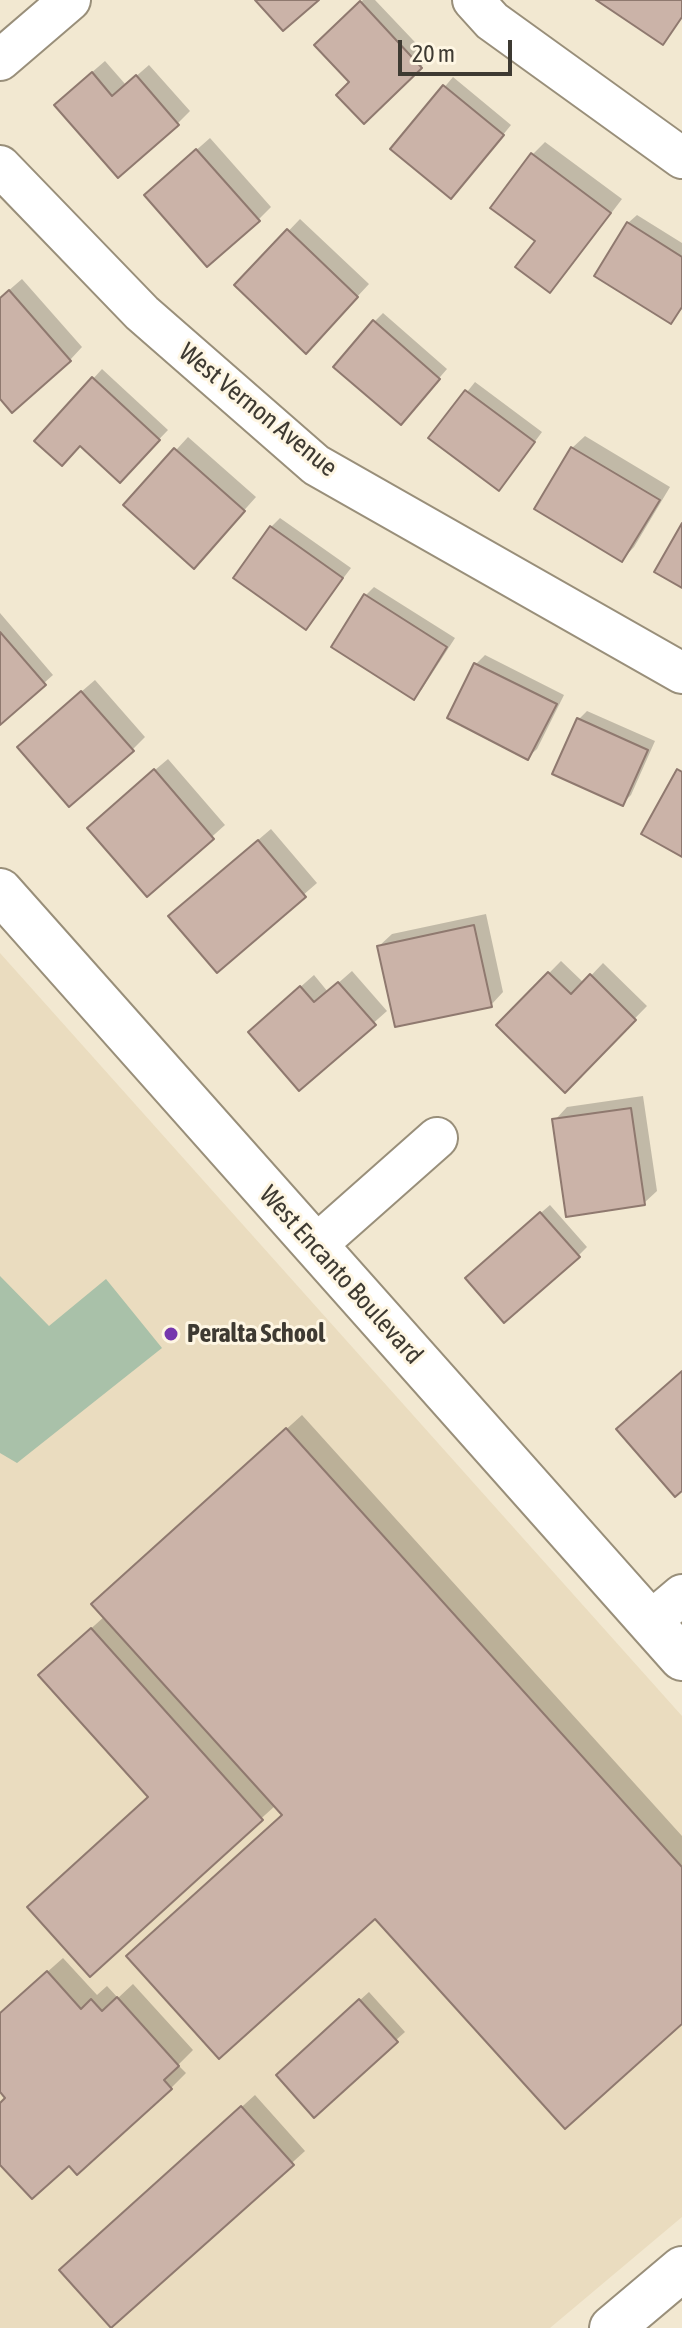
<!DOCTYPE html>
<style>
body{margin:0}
#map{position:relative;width:682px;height:2328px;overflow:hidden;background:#f2e8d1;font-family:"Asap Condensed",sans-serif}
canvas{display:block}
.scale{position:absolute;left:398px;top:40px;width:114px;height:36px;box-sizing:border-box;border:4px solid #3e3a32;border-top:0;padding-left:10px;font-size:24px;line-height:28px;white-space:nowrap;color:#3e3a32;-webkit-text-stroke:6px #fef6e3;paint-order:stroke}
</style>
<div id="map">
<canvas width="682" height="2328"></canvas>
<div class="scale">20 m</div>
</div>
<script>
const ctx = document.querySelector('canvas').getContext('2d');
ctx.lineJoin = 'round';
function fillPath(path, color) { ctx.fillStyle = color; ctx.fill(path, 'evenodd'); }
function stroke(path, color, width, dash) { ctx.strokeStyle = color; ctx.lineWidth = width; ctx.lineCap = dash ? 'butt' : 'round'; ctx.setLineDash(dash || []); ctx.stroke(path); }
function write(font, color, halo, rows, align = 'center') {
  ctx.font = font + ' "Asap Condensed",sans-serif'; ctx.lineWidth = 6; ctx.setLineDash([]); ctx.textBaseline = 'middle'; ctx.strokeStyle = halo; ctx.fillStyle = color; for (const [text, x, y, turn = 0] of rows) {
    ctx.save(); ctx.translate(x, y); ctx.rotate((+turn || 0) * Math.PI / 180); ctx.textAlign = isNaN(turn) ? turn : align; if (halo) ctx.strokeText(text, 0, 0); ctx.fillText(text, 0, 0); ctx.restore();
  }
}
fillPath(new Path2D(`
 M 0,953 L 682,1716 L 682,2217 L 550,2328 L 0,2328 Z`), '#eadcbf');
fillPath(new Path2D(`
 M 0,1276 L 49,1326 L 106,1279 L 162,1348 L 17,1463 L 0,1453 Z`), '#a9c1a9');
fillPath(new Path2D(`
 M 363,0 L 375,0 L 430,58 L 364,121 L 351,82 L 316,45 Z
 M 105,61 L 126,85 L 149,65 L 190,111 L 178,123 L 69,92 Z
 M 453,77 L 511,125 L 460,188 L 393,148 Z
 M 210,138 L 271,207 L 259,219 L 159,183 Z
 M 545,142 L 622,199 L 562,278 L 550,290 L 538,241 L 533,154 Z
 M 637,215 L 682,243 L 682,309 L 671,322 L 628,223 Z
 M 300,219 L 369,284 L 318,339 L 237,285 Z
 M 22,279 L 82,347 L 70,360 L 0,396 L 0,298 Z
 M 383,313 L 447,369 L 409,413 L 374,322 Z
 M 102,369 L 168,430 L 120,480 L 80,444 L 37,441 Z
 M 475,382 L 542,432 L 507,479 L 431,437 Z
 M 585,436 L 670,487 L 634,547 L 622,560 L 572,448 Z
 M 188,437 L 256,497 L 206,553 L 126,505 Z
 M 280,518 L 351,568 L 306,627 L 271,527 Z
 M 374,587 L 455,638 L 422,689 L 414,698 L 366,595 Z
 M 0,613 L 53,675 L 0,722 Z
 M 485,655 L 564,695 L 537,749 L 528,757 L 449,717 L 476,664 Z
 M 95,680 L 145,737 L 132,750 L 32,734 Z
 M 587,711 L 655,741 L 631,795 L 622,804 L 578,720 Z
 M 168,759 L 225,825 L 148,894 L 102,815 Z
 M 271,829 L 317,883 L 217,970 L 183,904 Z
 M 486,914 L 503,992 L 491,1005 L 379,946 L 392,934 Z
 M 561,961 L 584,983 L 603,963 L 647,1006 L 565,1090 L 498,1025 Z
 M 352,971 L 387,1011 L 300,1088 L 263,1020 L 314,975 L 328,992 Z
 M 643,1096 L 657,1191 L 644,1203 L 555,1120 L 567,1107 Z
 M 550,1205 L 587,1247 L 578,1256 L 476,1269 Z
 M 302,1415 L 682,1836 L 682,2021 L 284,1815 L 276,1805 L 90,1974 L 150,1797 L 55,1661 L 105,1616 L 109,1589 Z
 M 63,1958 L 97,1995 L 107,1986 L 118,1998 L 133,1984 L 193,2050 L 178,2065 L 186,2073 L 171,2088 L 69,2163 L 0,2162 L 0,2104 L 7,2098 L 0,2089 L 0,2014 Z
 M 369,1992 L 405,2032 L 396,2040 L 287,2066 Z
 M 255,2095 L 305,2151 L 112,2326 L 74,2258 Z`), '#0003');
const building = new Path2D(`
 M 255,0 L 319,0 L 283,31 Z
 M 596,0 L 682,0 L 682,17 L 663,45 Z
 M 360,1 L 422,68 L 364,124 L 336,95 L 349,82 L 314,45 Z
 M 92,72 L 112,96 L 136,75 L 179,125 L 118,178 L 54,105 Z
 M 443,85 L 504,135 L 451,199 L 390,149 Z
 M 196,149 L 260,221 L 207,267 L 144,195 Z
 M 531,153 L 611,213 L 550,293 L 515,267 L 535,241 L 490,208 Z
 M 627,222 L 682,257 L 682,307 L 671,324 L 594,276 Z
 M 287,229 L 358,297 L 306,354 L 234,285 Z
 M 9,290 L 71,361 L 12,413 L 0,399 L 0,298 Z
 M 373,320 L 440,379 L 401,425 L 333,367 Z
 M 92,377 L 160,440 L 120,483 L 80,446 L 62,466 L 34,441 Z
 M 465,390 L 535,442 L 499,491 L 428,438 Z
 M 571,447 L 660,500 L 622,562 L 534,509 Z
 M 174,448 L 245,511 L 194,569 L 123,505 Z
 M 682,523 L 682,588 L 654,572 Z
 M 270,526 L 343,578 L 306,630 L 233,578 Z
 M 364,594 L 447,647 L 414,700 L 331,647 Z
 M 0,632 L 46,685 L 0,725 Z
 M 474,663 L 557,704 L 528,760 L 447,718 Z
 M 81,691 L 134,751 L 69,807 L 17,747 Z
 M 577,718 L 648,750 L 623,806 L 552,774 Z
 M 154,769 L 214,839 L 147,897 L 87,828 Z
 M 677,769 L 682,772 L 682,857 L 641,834 Z
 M 258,840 L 306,897 L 217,973 L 168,916 Z
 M 474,925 L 492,1007 L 395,1027 L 377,946 Z
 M 548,972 L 571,994 L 590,974 L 636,1020 L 565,1093 L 496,1025 Z
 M 338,982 L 376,1025 L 299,1091 L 248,1032 L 300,986 L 314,1002 Z
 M 631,1108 L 645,1205 L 566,1217 L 552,1119 Z
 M 540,1212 L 580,1257 L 504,1323 L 465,1278 Z
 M 682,1371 L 682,1491 L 675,1497 L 616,1429 Z
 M 286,1428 L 682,1867 L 682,2024 L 565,2129 L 375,1919 L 219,2059 L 126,1956 L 282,1815 L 91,1604 Z
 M 91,1628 L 263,1820 L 90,1977 L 27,1907 L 148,1797 L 38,1675 Z
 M 47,1971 L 81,2009 L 91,1999 L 102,2011 L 117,1997 L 179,2066 L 164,2080 L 172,2089 L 77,2175 L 69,2166 L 32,2199 L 0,2165 L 0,2103 L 5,2098 L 0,2092 L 0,2013 Z
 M 359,1999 L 398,2042 L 314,2118 L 276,2075 Z
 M 241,2106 L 294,2165 L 111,2328 L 59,2270 Z`);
fillPath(building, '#cbb3a8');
stroke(building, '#8f796f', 2);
const street = new Path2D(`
 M 473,0 L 492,21 L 682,158
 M 0,60 L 70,0
 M 0,166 L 142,313 L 316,465 L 682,673
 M 315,1246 L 437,1138
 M 650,1622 L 682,1595`);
const secondary = new Path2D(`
 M 0,891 L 682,1658
 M 612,2328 L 682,2269`);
stroke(street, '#998f7a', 44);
stroke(secondary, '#998f7a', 48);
stroke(street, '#fff', 40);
stroke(secondary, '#fff', 44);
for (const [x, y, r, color] of [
 [171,1334,8,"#7637ad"]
]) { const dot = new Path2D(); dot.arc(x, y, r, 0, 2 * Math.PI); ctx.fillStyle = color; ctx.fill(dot); stroke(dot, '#fef6e3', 3); }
write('26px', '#3e3a32', '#fef6e3', [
 ["West Vernon Avenue",258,410,39],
 ["West Encanto Boulevard",341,1275,48]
]);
write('bold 26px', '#3e3a32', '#fef6e3', [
 ["Peralta School",187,1334]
], 'left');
</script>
